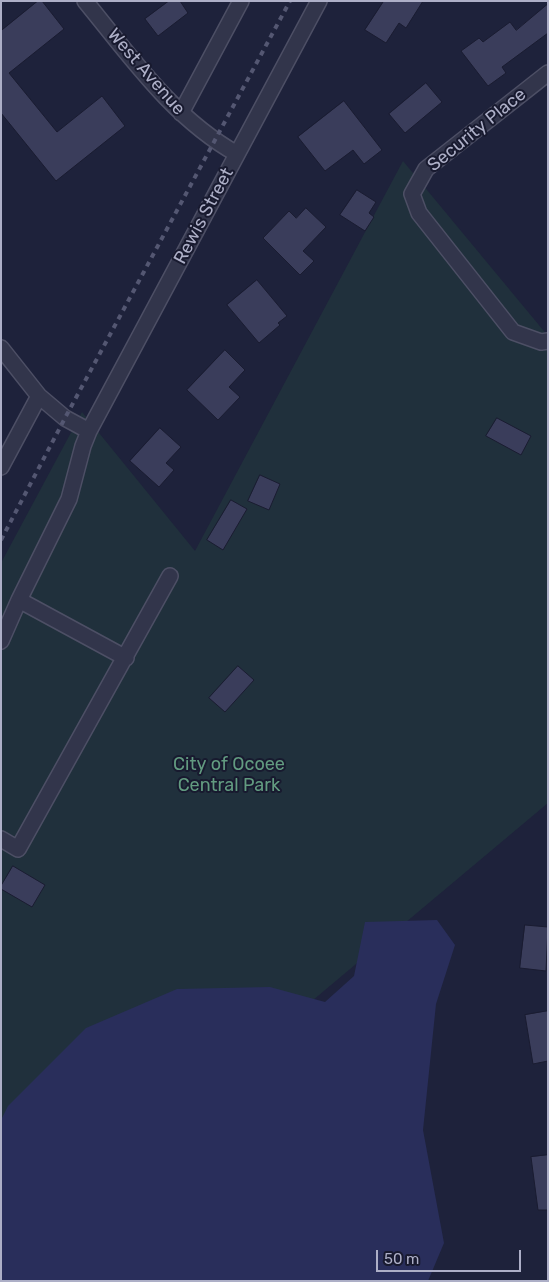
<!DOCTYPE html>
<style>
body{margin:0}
#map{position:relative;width:549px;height:1282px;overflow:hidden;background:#1e223b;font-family:Rubik,sans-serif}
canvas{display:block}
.frame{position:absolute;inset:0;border:2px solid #adafc7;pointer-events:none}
.scale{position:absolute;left:376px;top:1250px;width:145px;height:22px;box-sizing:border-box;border:2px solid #adafc7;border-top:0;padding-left:6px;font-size:15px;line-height:18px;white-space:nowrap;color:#adafc7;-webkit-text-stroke:4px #181a2f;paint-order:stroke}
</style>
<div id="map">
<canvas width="549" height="1282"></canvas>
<div class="frame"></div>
<div class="scale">50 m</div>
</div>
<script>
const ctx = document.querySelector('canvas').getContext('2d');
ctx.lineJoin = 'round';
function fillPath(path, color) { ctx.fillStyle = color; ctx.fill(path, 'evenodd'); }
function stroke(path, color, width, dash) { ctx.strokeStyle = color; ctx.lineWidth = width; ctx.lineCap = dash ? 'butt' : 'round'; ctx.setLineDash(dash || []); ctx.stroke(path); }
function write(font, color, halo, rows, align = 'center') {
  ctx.font = font + ' Rubik,sans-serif'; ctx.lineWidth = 4; ctx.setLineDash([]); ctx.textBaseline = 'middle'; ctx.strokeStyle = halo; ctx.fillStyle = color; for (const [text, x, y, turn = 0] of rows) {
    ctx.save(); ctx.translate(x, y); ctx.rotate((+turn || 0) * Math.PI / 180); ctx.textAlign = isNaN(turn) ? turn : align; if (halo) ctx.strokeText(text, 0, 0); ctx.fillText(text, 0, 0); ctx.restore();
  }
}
fillPath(new Path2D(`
 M 403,161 L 548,336 L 548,803 L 269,1037 L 1,1281 L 1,563 L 82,412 L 195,551 Z`), '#20303c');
fillPath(new Path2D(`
 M 437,920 L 455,945 L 436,1004 L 423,1130 L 444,1243 L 428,1281 L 1,1281 L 1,1120 L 8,1106 L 86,1028 L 177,989 L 270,987 L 325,1002 L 354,976 L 365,922 Z`), '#292e5b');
const building = new Path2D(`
 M 38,1 L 42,1 L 64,29 L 9,73 L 57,132 L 102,96 L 125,126 L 56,181 L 1,113 L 1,31 Z
 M 169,1 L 180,1 L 188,13 L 158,36 L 145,19 Z
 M 384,1 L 423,1 L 406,28 L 399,23 L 386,43 L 365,30 Z
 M 548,4 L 548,33 L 502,67 L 506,73 L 488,86 L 461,51 L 479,38 L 483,42 L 510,22 L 516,30 Z
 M 426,83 L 442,102 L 405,133 L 389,114 Z
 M 344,101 L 382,150 L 364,164 L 353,150 L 325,171 L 298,137 Z
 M 357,190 L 376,202 L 369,213 L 374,217 L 365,231 L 340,215 Z
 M 306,208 L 326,227 L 303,251 L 314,261 L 300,275 L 263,238 L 289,211 L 296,218 Z
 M 257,280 L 287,316 L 278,323 L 280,325 L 259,343 L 227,305 Z
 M 225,350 L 245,370 L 229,387 L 240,397 L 218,420 L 187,390 Z
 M 497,418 L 531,436 L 521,455 L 486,436 Z
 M 160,428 L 181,447 L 166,463 L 174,470 L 159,487 L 130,461 Z
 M 260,475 L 280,484 L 269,510 L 248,501 Z
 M 231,500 L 247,509 L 223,550 L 207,540 Z
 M 238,666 L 254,680 L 225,712 L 209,698 Z
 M 13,866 L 45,885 L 32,907 L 1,889 L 1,886 Z
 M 525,925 L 548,927 L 546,971 L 520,968 Z
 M 548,1011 L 548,1061 L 533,1064 L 525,1015 Z
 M 548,1155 L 548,1210 L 538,1210 L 531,1157 Z`);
fillPath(building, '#3a3d5b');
stroke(building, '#1a1c31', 1);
const minor = new Path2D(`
 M 85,1 C 131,57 173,118 237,154
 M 548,73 L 426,169 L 412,194 L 419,213 L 513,332 L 541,342 L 548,341
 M 181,113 L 241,1
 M 1,348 L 39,396 L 65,418 L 89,431
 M 1,467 L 39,396
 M 19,600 L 126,658
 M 1,641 L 19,600 L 69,499 L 83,446 L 89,431 L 319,1
 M 1,839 L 18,849 L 170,576`);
stroke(minor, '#4d4f65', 18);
stroke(minor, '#32354b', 15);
stroke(new Path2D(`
 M 1,540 L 65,418 L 290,1`), '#545772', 4, [5, 5]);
write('18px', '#adafc7', '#181a2f', [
 ["West Avenue",146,72,49],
 ["Security Place",477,130,-39],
 ["Rewis Street",204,216,-62]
]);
write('18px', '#629b80', '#181a2f', [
 ["City of Ocoee",229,765],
 ["Central Park",229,786]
]);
</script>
